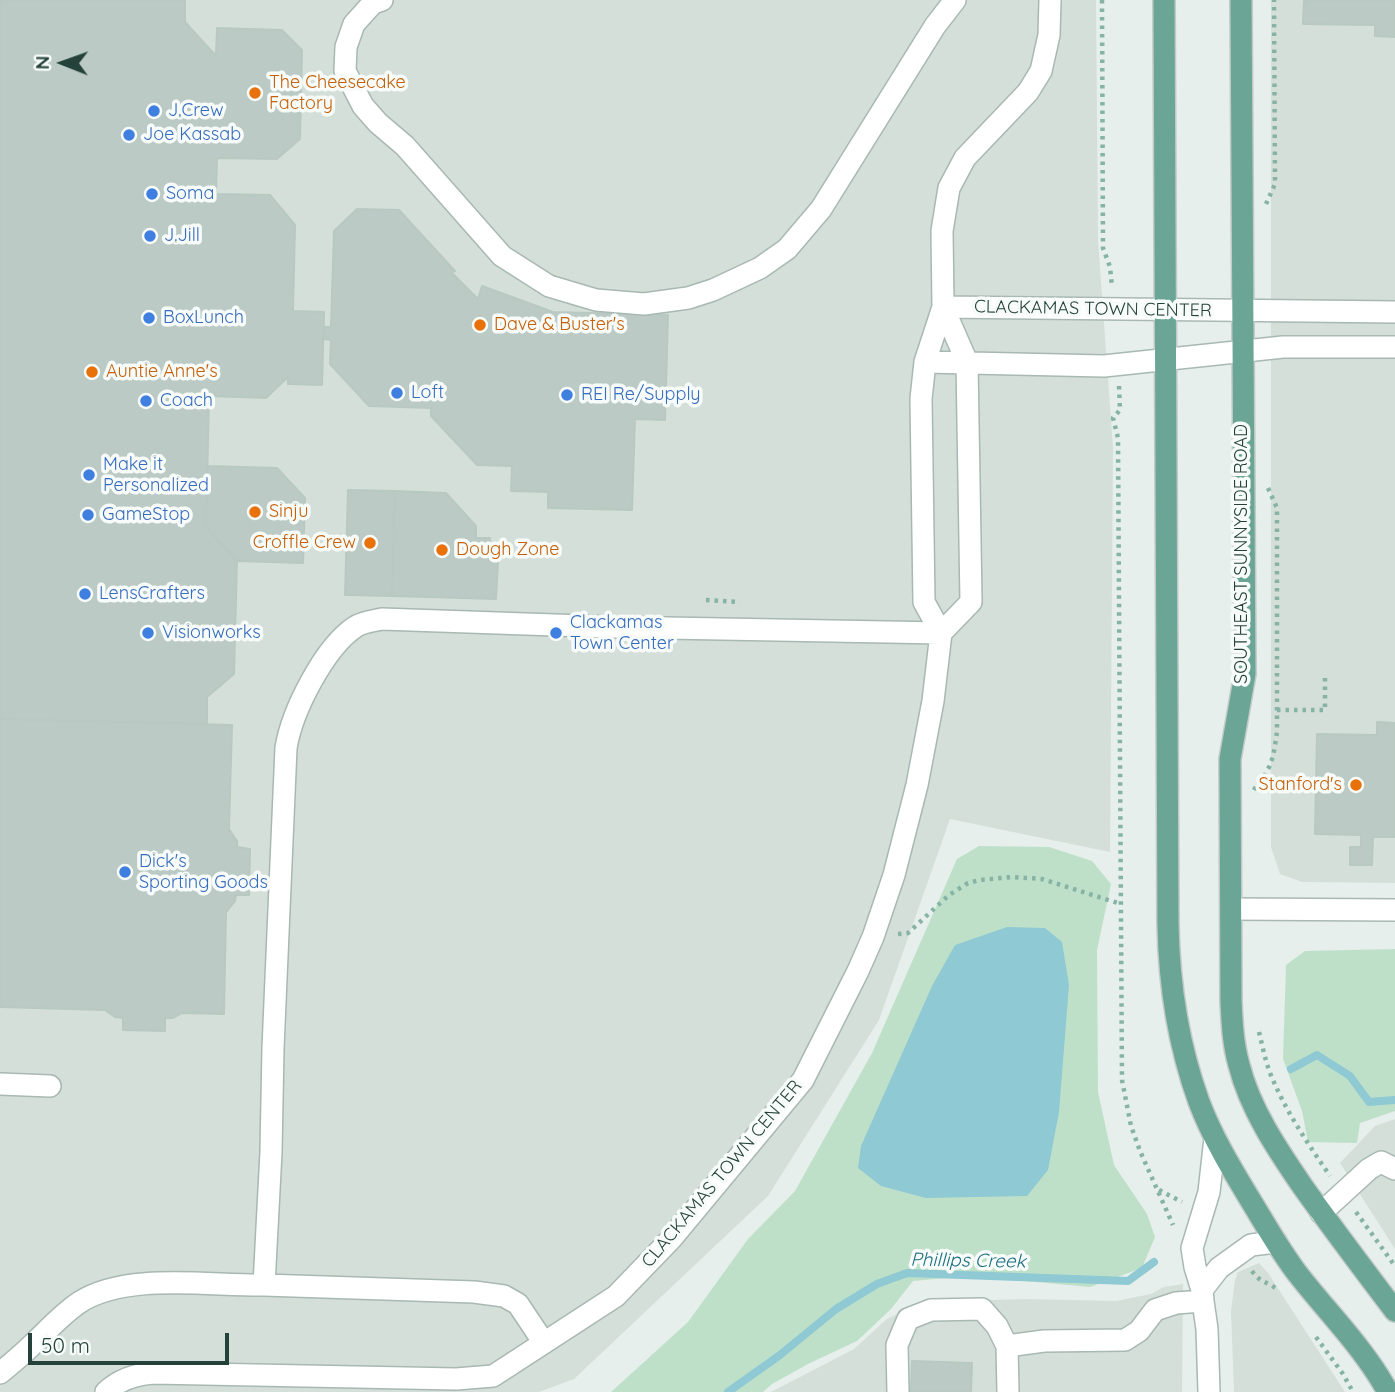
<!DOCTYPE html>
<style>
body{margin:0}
#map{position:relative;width:1395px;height:1392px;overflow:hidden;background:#e6efeb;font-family:Quicksand,sans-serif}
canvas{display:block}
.north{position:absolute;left:28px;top:28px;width:70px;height:70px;-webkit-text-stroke:5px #f7fbf9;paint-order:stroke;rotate:271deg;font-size:19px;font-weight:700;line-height:28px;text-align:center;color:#24423a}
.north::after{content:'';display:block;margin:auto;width:24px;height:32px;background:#24423a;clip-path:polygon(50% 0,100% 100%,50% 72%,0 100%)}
.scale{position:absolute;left:28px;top:1333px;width:201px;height:32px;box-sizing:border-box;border:4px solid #24423a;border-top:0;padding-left:9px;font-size:21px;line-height:24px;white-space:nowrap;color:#24423a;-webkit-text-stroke:5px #f7fbf9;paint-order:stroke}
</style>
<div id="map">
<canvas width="1395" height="1392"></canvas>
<div class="north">N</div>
<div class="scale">50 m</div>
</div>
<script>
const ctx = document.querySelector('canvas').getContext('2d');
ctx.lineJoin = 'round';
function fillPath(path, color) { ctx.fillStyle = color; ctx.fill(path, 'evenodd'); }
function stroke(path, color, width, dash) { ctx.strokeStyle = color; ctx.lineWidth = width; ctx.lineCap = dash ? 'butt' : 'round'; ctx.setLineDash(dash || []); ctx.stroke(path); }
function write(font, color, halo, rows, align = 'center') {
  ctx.font = font + ' Quicksand,sans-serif'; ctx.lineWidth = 7; ctx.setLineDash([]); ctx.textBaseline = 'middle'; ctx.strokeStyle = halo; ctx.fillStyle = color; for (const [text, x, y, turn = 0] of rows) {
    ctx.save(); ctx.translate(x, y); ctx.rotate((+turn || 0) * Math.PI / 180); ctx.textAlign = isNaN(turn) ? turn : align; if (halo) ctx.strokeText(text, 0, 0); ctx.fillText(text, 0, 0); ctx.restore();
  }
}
fillPath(new Path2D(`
 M 0,0 L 1096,0 L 1098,240 L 1113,448 L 1110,852 L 950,819 L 879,1020 L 768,1196 L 574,1379 L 539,1392 L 0,1392 Z
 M 1271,0 L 1395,0 L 1395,883 L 1302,882 L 1280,874 L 1271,847 Z
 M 1395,1119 L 1395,1249 L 1340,1163 L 1375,1126 Z
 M 1259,1263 L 1268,1273 L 1345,1392 L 1234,1392 L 1231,1311 L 1235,1280 L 1238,1272 Z
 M 1183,1284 L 1182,1392 L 771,1392 L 854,1349 L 887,1319 L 921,1302 L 1026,1299 L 1116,1301 L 1151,1294 L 1164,1287 Z`), '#d4dfda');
fillPath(new Path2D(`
 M 979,846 L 1049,847 L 1092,861 L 1111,884 L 1097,950 L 1098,1092 L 1114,1165 L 1147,1214 L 1155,1237 L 1142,1268 L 1090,1287 L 970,1276 L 913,1281 L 891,1309 L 857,1341 L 810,1363 L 772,1384 L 763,1392 L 611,1392 L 688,1322 L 748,1239 L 795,1191 L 872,1053 L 957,859 Z
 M 1395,949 L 1395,1111 L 1360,1123 L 1357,1143 L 1308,1142 L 1302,1111 L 1283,1059 L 1286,965 L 1305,951 Z`), '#bfe0c8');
fillPath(new Path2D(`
 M 1007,927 L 1045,928 L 1062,942 L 1069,985 L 1059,1112 L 1048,1170 L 1027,1196 L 926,1198 L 881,1186 L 858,1168 L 861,1146 L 932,986 L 955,945 Z`), '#8ec9d4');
stroke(new Path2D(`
 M 1291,1069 L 1317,1055 L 1350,1076 L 1369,1102 L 1395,1100
 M 728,1392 L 780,1355 L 836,1309 L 877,1284 L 907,1273 L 1128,1281 L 1154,1262`), '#8ec9d4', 8);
const building = new Path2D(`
 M 0,0 L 185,0 L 185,22 L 216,56 L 217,28 L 282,30 L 302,50 L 300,139 L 277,159 L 217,158 L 216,194 L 270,195 L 295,225 L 293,311 L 324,312 L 322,385 L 288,384 L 288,377 L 266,398 L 209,396 L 206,527 L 237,561 L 234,674 L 207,697 L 207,724 L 0,719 Z
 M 1304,0 L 1395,0 L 1395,37 L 1375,36 L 1375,25 L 1303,24 Z
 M 357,209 L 399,210 L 455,271 L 452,273 L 478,299 L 482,286 L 553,312 L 668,315 L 665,420 L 635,419 L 632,510 L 548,508 L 548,492 L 511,491 L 512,466 L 477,465 L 431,416 L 431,408 L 369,406 L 330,364 L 331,340 L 324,339 L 325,327 L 331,327 L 334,231 Z
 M 207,466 L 277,468 L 305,498 L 303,563 L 237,561 L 206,527 Z
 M 348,490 L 395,491 L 392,596 L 345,595 Z
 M 395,491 L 446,493 L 476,526 L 476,538 L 490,538 L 489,562 L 498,562 L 496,599 L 392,596 Z
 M 0,719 L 232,725 L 229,829 L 237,841 L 237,847 L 250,849 L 249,895 L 236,895 L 235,901 L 226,912 L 224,1014 L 182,1013 L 173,1018 L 165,1018 L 165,1031 L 123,1030 L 123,1018 L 115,1017 L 105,1010 L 0,1007 Z
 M 1377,722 L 1395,723 L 1395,837 L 1373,837 L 1372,865 L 1350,865 L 1350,847 L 1361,847 L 1361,835 L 1315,834 L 1317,734 L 1377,735 Z
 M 912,1361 L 972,1363 L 971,1392 L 911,1392 Z`);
fillPath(building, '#bbcac4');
stroke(building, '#b8c9c2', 2);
const minor = new Path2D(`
 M 382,0 L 373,3 L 354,24 L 346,47 L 345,71 L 363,106 L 378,123 L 405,146 L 502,256 L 549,286 L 596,300 L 644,304 L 688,298 L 713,290 L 760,268 L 787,249 L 821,209 L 935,26 L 955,0
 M 943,307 L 1395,312
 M 925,362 L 1104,366 L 1283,347 L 1395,347
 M 941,633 L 971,602 L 967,362 L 943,307
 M 1231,909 L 1395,910
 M 0,1084 L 50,1086
 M 1321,1213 L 1369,1169 L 1381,1162 L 1395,1169
 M 264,1285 L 474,1292 L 504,1296 L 518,1304 L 544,1343
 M 1202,1290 L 1219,1268 L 1251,1245 L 1276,1242
 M 0,1373 C 11,1364 22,1355 32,1345 C 48,1330 62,1314 80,1302 C 127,1272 210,1286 264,1285 L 271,1152 L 273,1048 L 286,748 C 292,711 324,648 355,627 C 362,622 373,621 382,619 L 612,627 L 941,633
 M 106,1392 C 120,1379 136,1374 154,1373 L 456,1379 L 493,1376 L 616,1296 L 671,1239 L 803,1080 L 858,971 L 873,937 L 894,875 L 917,785 L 933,701 L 941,633 L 924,602 L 921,399 L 925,362 L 943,307 L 942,231 L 949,188 L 965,158 L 1028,92 L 1041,71 L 1049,35 L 1050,0
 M 898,1392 L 897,1345 L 908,1319 L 931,1310 L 982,1309 L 997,1326 L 1007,1346
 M 1008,1392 L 1007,1346 L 1044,1341 L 1125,1340 L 1139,1331 L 1155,1310 L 1176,1303 L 1203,1301
 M 1209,1392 L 1207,1329 L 1203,1301 L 1202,1290 L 1195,1267 L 1192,1248 L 1209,1192 L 1215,1138`);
const major = new Path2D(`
 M 1164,0 L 1168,924 C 1169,985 1178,1044 1199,1102 C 1213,1139 1234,1173 1254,1206 C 1268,1229 1281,1252 1297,1273 C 1328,1313 1364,1348 1388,1392
 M 1241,0 L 1245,674 L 1230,759 L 1231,1001 C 1232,1023 1233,1044 1239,1065 C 1250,1109 1277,1149 1303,1187 C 1333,1229 1364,1270 1395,1311`);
stroke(minor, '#a8b8b2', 24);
stroke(major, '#c2cac8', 24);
stroke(new Path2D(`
 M 1102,0 L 1103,248 L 1110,267 L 1112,287
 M 1266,204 L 1275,184 L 1274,0
 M 1119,386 L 1120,410 L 1113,418 L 1118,438 L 1122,1080 L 1131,1126 L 1140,1151 L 1173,1225
 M 706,600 L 740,602
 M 1277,710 L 1325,710 L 1325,674
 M 1254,790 C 1258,782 1264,778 1267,771 C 1274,759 1275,745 1277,732 L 1277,508 L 1268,488
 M 898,934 L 908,933 L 949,895 L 968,883 L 980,880 L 1013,877 L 1042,879 L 1121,904
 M 1259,1032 C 1263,1048 1266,1065 1273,1080 C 1288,1115 1309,1145 1330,1176
 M 1159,1190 L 1182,1202
 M 1356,1212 L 1395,1266
 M 1252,1271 C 1260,1283 1267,1281 1278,1290
 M 1316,1337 L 1343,1374 L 1353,1392`), '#86b3a5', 4.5, [3.5, 5]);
stroke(minor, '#fff', 21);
stroke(major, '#6aa596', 21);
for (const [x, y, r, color] of [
 [255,93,7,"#e8710a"],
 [154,111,7,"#3f7fe0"],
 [129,135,7,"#3f7fe0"],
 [152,194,7,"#3f7fe0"],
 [150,236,7,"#3f7fe0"],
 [149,318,7,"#3f7fe0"],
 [480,325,7,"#e8710a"],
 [92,372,7,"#e8710a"],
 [397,393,7,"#3f7fe0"],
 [567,395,7,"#3f7fe0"],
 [146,401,7,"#3f7fe0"],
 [89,475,7,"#3f7fe0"],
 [255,512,7,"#e8710a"],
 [88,515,7,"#3f7fe0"],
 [370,543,7,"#e8710a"],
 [442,550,7,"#e8710a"],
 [85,594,7,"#3f7fe0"],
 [148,633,7,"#3f7fe0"],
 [556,633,7,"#3f7fe0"],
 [1356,785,7,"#e8710a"],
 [125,872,7,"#3f7fe0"]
]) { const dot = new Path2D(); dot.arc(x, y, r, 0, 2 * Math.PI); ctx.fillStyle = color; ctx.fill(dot); stroke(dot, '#f7fbf9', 2.5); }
write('18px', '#c56008', '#f7fbf9', [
 ["The Cheesecake",269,83],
 ["Factory",269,104],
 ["Dave & Buster's",494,325],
 ["Auntie Anne's",106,372],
 ["Sinju",269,512],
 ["Croffle Crew",356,543,"right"],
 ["Dough Zone",456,550],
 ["Stanford's",1342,785,"right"]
], 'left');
write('18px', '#366cbe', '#f7fbf9', [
 ["J.Crew",168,111],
 ["Joe Kassab",143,135],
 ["Soma",166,194],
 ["J.Jill",164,236],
 ["BoxLunch",163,318],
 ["Loft",411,393],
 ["REI Re/Supply",581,395],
 ["Coach",160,401],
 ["Make it",103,465],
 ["Personalized",103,486],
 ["GameStop",102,515],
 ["LensCrafters",99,594],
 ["Clackamas",570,623],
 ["Town Center",570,644],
 ["Visionworks",162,633],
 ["Dick's",139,862],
 ["Sporting Goods",139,883]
], 'left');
write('18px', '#24423a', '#f7fbf9', [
 ["CLACKAMAS TOWN CENTER",1093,309,1],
 ["SOUTHEAST SUNNYSIDE ROAD",1242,554,-90],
 ["CLACKAMAS TOWN CENTER",722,1174,-50]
]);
write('italic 19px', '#1c6f80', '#f7fbf9', [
 ["Phillips Creek",968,1261,1]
]);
</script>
